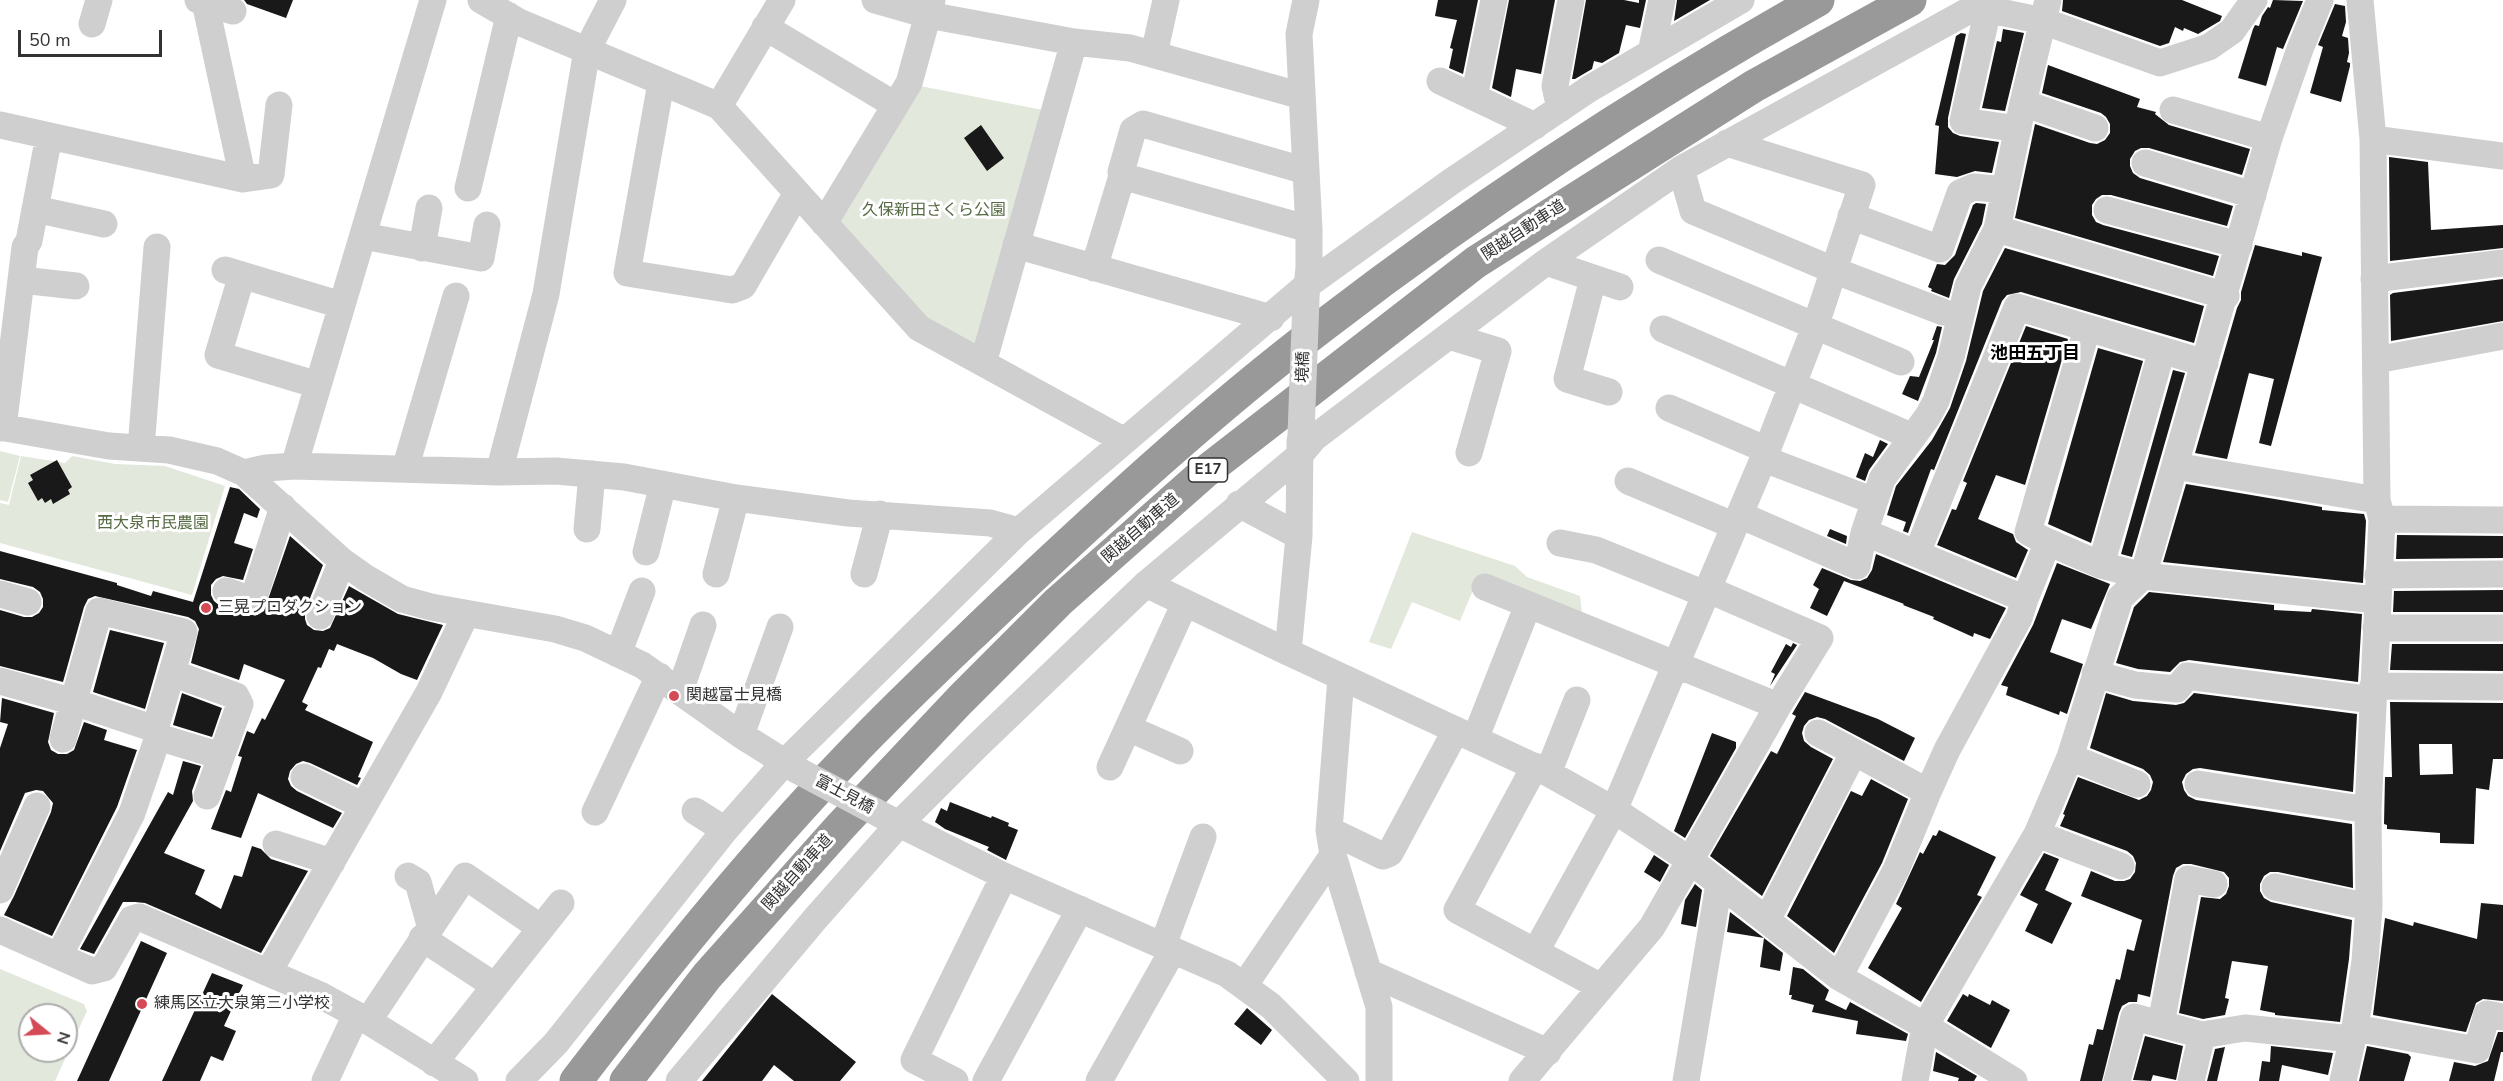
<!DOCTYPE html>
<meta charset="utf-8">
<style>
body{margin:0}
#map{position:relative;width:2503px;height:1081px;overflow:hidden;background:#fff;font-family:"Nunito Sans",sans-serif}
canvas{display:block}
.north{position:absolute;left:18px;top:1003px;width:60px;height:60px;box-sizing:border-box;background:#fff;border:2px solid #adadad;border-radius:50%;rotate:108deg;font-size:16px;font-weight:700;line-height:24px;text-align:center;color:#323232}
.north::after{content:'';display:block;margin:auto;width:21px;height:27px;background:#d44a55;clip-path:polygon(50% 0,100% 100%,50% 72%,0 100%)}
.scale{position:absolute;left:18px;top:30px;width:144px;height:27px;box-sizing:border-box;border:3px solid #323232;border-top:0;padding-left:8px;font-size:18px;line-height:21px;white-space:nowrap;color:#323232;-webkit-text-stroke:4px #fff;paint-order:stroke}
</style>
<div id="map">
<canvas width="2503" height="1081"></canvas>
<div class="north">N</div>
<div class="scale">50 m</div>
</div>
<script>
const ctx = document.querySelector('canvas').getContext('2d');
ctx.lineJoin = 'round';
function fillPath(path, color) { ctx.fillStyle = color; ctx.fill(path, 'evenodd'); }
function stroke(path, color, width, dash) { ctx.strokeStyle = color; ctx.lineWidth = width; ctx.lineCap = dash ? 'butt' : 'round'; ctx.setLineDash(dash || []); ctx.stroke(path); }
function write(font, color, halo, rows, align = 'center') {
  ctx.font = font + ' "Nunito Sans","Noto Sans JP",sans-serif'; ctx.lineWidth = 6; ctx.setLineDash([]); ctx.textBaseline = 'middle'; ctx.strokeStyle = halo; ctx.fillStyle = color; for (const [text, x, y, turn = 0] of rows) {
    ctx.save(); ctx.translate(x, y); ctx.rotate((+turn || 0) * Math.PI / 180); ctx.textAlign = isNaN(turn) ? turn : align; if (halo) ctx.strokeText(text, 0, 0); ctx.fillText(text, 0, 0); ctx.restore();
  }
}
fillPath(new Path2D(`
 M 920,86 L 1043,110 L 979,342 L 971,347 L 924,320 L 841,229 L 839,217 Z
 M 0,451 L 20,456 L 8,502 L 0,500 Z
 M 21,456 L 65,463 L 72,456 L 115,464 L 165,466 L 225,486 L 192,595 L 0,543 L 0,503 L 9,505 Z
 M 1412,532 L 1515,566 L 1527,577 L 1580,596 L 1582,614 L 1478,578 L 1460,621 L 1412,602 L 1391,649 L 1369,642 Z
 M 0,969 L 84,1004 L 87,1011 L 55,1081 L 0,1081 ZM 30,1015 L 66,1015 L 66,1051 L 30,1051 Z`), '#e2e8dc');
fillPath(new Path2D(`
 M 244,0 L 293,0 L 286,18 L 247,4 Z
 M 1438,0 L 1478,0 L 1463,74 L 1449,68 L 1453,49 L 1450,48 L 1457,20 L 1435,16 Z
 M 1509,0 L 1555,0 L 1541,74 L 1516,69 L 1511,97 L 1492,88 Z
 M 1586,0 L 1624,0 L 1639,3 L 1639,0 L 1646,0 L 1640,28 L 1626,25 L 1619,53 L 1602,63 L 1594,61 L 1592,69 L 1575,79 L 1572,79 Z
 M 1677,0 L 1710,0 L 1674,21 Z
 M 2063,0 L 2182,0 L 2222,16 L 2220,21 L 2198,34 L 2184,28 L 2183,31 L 2175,27 L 2169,43 L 2160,46 L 2062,11 Z
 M 2273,0 L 2303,1 L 2283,49 L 2277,47 L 2266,86 L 2238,78 L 2253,29 L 2255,25 L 2259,26 L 2262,16 L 2268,7 L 2270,8 Z
 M 2335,4 L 2345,6 L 2346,22 L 2342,36 L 2348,38 L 2349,53 L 2347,62 L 2350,63 L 2350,66 L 2341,102 L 2310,93 L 2323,47 L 2318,45 Z
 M 2003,29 L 2024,33 L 2005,111 L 1982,108 L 1997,41 L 2001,42 Z
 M 1961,33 L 1966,34 L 1948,118 L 1948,127 L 1953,133 L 1960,136 L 1999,142 L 1992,173 L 1975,171 L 1957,177 L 1935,174 L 1939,126 L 1935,125 L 1956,36 Z
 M 2048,65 L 2140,99 L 2137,107 L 2156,112 L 2155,114 L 2169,125 L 2250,149 L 2242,175 L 2149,148 L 2141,148 L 2135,151 L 2130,159 L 2130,166 L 2133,173 L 2140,178 L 2233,206 L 2227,226 L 2111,195 L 2102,195 L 2096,199 L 2092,205 L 2092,215 L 2096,222 L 2103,225 L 2219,256 L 2213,276 L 2015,218 L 2035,124 L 2090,143 L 2097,144 L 2105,140 L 2110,133 L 2110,124 L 2106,117 L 2101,113 L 2042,93 Z
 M 981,125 L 1004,158 L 987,171 L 964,138 Z
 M 2389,157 L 2428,162 L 2431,230 L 2503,225 L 2503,248 L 2390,261 Z
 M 1976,203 L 1986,204 L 1982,224 L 1954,279 L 1949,298 L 1931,291 L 1932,289 L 1928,287 L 1937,264 L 1945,265 L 1955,255 L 1973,205 Z
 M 2255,245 L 2302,256 L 2302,252 L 2322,257 L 2271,446 L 2259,443 L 2274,379 L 2249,373 L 2227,459 L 2195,453 L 2237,308 L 2241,300 L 2241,292 Z
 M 2005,248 L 2204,306 L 2194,343 L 2021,292 L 2007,295 L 2002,301 L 1934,470 L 1931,469 L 1908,533 L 1903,531 L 1906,522 L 1887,515 L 1896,486 L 1932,440 L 1950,408 L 1966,361 L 1983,291 Z
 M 2503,279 L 2503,321 L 2391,341 L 2390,295 L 2393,293 Z
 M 1937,326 L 1942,327 L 1936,353 L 1918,401 L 1902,394 L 1910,376 L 1919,377 L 1934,340 L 1932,340 Z
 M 2026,326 L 2068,339 L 2025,485 L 1996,475 L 1978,519 L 2013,534 L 2016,542 L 2028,550 L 2016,578 L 1937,545 L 1952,509 L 1956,510 L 1967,483 L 1963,481 Z
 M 2098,348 L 2143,361 L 2091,543 L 2048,524 Z
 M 2173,370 L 2185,373 L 2132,557 L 2121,554 Z
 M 1880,440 L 1888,444 L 1869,470 L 1865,481 L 1856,477 L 1865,453 L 1873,457 Z
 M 57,460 L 72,487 L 68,490 L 70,494 L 53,504 L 51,499 L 45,503 L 42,498 L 38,501 L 28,483 L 33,480 L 30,475 Z
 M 2186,484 L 2322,507 L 2322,510 L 2364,514 L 2366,521 L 2363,583 L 2163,562 Z
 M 230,487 L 239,489 L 260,509 L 257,518 L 244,513 L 234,543 L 253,549 L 243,580 L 223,576 L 216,579 L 211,585 L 211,595 L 214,601 L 220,606 L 249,615 L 257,615 L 264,611 L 290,536 L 323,565 L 305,611 L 305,619 L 307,625 L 314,630 L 323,631 L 330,628 L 349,586 L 398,614 L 443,625 L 417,680 L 401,674 L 373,658 L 337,644 L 334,651 L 329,649 L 321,668 L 318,667 L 302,702 L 308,705 L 305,710 L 373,742 L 358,777 L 361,778 L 357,785 L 310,763 L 303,761 L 296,764 L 290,771 L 288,779 L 291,786 L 297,791 L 342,813 L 333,828 L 258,793 L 241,838 L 211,829 L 226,790 L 231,792 L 242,757 L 238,756 L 247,731 L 254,734 L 262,718 L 265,720 L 285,680 L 244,664 L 239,680 L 191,663 L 199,629 L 195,621 L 188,617 L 95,596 L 88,599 L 84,607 L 63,682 L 0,666 L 0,610 L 24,617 L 32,617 L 39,613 L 43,607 L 43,599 L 40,592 L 33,587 L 0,579 L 0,551 L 117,583 L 117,585 L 151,596 L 153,591 L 193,602 Z
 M 1830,529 L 1847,536 L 1846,544 L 1827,536 Z
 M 2397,535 L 2503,536 L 2503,558 L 2396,559 Z
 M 1876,554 L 2006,608 L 1990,639 L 1974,633 L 1973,637 L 1933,619 L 1934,617 L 1903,605 L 1904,604 L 1844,581 L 1827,616 L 1810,608 L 1819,589 L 1813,585 L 1822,568 L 1851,580 L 1860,581 L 1867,578 L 1872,570 Z
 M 2057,563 L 2110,584 L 2091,629 L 2062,619 L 2050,652 L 2083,664 L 2067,714 L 2060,711 L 2059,715 L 2006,695 L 2008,687 L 2001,685 L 2033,625 Z
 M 2503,590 L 2503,612 L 2393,612 L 2394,591 Z
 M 2149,592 L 2274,605 L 2274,610 L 2311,612 L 2312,609 L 2362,614 L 2358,682 L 2189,660 L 2180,662 L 2170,672 L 2138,669 L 2116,663 L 2134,607 Z
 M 110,630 L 164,643 L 145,709 L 93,692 Z
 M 1793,643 L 1797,645 L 1770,686 L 1775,674 L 1771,672 L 1786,644 L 1791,647 Z
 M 2392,644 L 2503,644 L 2503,671 L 2390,670 Z
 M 1805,692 L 1878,719 L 1915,738 L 1904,761 L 1825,719 L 1817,717 L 1809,720 L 1804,726 L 1802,733 L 1804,741 L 1811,747 L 1833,759 L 1762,896 L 1710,856 L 1771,751 L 1777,754 L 1796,716 L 1792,714 Z
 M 182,693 L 222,708 L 212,737 L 173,725 Z
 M 2106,693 L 2133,701 L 2176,705 L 2184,703 L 2194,693 L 2357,714 L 2353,792 L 2200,768 L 2193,769 L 2186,774 L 2182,782 L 2184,790 L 2188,796 L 2196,800 L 2352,824 L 2353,888 L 2278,872 L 2270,872 L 2264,876 L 2260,884 L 2260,891 L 2264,898 L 2271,902 L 2352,920 L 2349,959 L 2340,1022 L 2275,1015 L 2275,1013 L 2260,1010 L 2268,966 L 2232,961 L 2225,998 L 2229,999 L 2225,1015 L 2203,1019 L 2179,1013 L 2201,897 L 2220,899 L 2226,894 L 2229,886 L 2229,878 L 2224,872 L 2191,864 L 2183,864 L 2176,868 L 2173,876 L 2150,997 L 2138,994 L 2137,1002 L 2129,1002 L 2122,1006 L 2119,1013 L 2102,1081 L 2080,1081 L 2089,1044 L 2093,1045 L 2097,1029 L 2103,1030 L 2116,979 L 2120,980 L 2127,949 L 2134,951 L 2142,920 L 2081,896 L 2091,871 L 2115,881 L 2124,881 L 2130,879 L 2135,872 L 2136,863 L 2133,856 L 2127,851 L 2060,826 L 2065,815 L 2063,814 L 2078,777 L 2139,800 L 2147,796 L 2151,790 L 2153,782 L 2150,775 L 2143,769 L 2090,748 Z
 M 2,698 L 54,713 L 48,742 L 51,750 L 58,754 L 67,754 L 74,750 L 84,722 L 107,730 L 104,740 L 137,750 L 117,807 L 52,936 L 4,915 L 14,896 L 51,812 L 53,803 L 43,791 L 36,790 L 25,793 L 0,851 L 0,748 L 8,724 L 0,722 Z
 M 2390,702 L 2503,703 L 2503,759 L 2493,759 L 2489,790 L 2476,788 L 2474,844 L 2440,843 L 2440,833 L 2387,829 L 2387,825 L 2384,824 L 2385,777 L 2392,777 ZM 2419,744 L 2452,744 L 2453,774 L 2420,775 Z
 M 1712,733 L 1736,742 L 1736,748 L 1685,838 L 1674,831 Z
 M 183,761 L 201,766 L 192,791 L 193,801 L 164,853 L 205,870 L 195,894 L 221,909 L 234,875 L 242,877 L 252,846 L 261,849 L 271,859 L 308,871 L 261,953 L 145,903 L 135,902 L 123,902 L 94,954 L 80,949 L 168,792 L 173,795 Z
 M 1871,779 L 1908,799 L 1882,863 L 1834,953 L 1787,916 L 1851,791 L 1862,796 Z
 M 950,802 L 991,818 L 992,816 L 1009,823 L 1008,826 L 1018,830 L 1006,860 L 987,850 L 989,847 L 945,829 L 935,822 L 941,808 L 947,811 Z
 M 1939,830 L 1996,857 L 1977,895 L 1982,897 L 1921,1002 L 1868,968 L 1902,908 L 1896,904 L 1920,852 L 1923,854 L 1933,835 L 1936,836 Z
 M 2044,853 L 2059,859 L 2045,890 L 2072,903 L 2052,944 L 2025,931 L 2038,904 L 2020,895 Z
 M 1654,855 L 1669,865 L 1660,882 L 1644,872 Z
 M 1695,884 L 1702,890 L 1696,927 L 1681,924 L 1685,900 Z
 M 2481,903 L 2503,905 L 2503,1001 L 2483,999 L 2476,1003 L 2466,1032 L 2373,1015 L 2385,918 L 2413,926 L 2414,922 L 2477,939 Z
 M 1730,912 L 1764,938 L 1727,932 Z
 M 1764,938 L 1783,953 L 1780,971 L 1760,967 Z
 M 141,941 L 167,953 L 109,1081 L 77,1081 Z
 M 1793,967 L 1803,969 L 1829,990 L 1825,1000 L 1846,1010 L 1850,1002 L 1908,1034 L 1906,1041 L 1856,1034 L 1858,1021 L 1812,1012 L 1814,1005 L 1791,999 L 1792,995 L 1789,995 Z
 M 212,973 L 243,985 L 224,1026 L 236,1031 L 223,1061 L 211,1056 L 200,1081 L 162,1081 Z
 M 772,994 L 856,1062 L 840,1081 L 794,1081 L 774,1065 L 762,1081 L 702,1081 Z
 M 1963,994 L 1968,997 L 1969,994 L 1990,1005 L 1992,1000 L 2010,1010 L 1991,1048 L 1947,1021 Z
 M 1247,1008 L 1272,1030 L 1261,1045 L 1234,1024 Z
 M 2498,1032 L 2503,1032 L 2503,1052 L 2501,1052 L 2494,1081 L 2449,1081 L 2454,1062 L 2475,1066 L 2488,1061 Z
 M 2145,1036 L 2183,1046 L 2176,1080 L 2153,1075 L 2151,1081 L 2133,1080 Z
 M 2271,1046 L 2333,1053 L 2328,1075 L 2282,1065 L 2279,1081 L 2259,1081 L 2262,1061 L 2270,1062 Z
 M 2367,1046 L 2408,1054 L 2411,1057 L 2404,1081 L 2359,1081 Z
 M 2225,1047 L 2217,1081 L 2207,1081 L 2215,1049 Z
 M 1936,1052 L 1977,1076 L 1974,1081 L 1958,1081 L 1959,1078 L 1933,1071 Z`), '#191919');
stroke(new Path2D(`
 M 198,0 L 233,11
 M 481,0 L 519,22 L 719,106 L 919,328 L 1123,440
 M 875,0 L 928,15 L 1074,42 L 1130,48 L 1302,96
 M 1990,0 L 1963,121 L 2018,129
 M 1986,9 L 2043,21 L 2160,63 L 2209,47 L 2232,31 L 2254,0
 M 92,24 L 99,0
 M 765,27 L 895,105
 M 1651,53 L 1662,0
 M 1154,54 L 1166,0
 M 1440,81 L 1535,126
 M 661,83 L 627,273 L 732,290 L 743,286 L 797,193
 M 1474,97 L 1494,0
 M 2023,103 L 2095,128
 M 719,106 L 782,0
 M 1560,109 L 1555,86 L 1571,0
 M 2173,110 L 2269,138
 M 0,125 L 243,179 L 205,2
 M 2373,139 L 2503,156
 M 2145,163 L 2253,195
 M 1681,169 L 1693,211 L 1833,270 L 1943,312
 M 1122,176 L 1309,229
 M 243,179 L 271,175 L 279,105
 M 468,188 L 509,16
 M 35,209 L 104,224
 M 2107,210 L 2239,245
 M 1851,216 L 1940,249 L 1960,193 L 1974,187 L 2005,190
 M 824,223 L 909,83 L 932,0
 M 1997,229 L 2226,296
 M 363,236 L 481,258 L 487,225
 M 1016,245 L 1271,318
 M 422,248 L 429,208
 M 1659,260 L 1901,362
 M 1546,262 L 1620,287
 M 1094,268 L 1122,176 L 1121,172 L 1133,130 L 1143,124 L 1306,171
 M 225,270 L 341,305
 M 242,275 L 218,355 L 318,385
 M 1593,279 L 1567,379 L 1609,392
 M 2374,279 L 2503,263
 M 21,280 L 76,286
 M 1306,296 L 1309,268 L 1309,229 L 1299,34 L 1306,0
 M 1663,329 L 1913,437
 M 1449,336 L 1498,351 L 1469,453
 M 2376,360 L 2503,336
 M 983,363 L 1074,42
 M 1669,408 L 1767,450
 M 0,427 L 109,446 L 169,450 L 217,461 L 244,473 L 342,561 L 366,578 L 402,599 L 431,607 L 555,629 L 585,638 L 642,665 L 741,735 L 797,770
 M 3,428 L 25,247 L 29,241 L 49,136
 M 1300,441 L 1299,536 L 1288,652 L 1548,773 L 1614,810 L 1691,861 L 1839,977 L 1925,1026 L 2014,1081
 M 141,448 L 157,247
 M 1764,459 L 1874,501
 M 294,466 L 433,0
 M 2175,466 L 2377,500
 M 405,469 L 456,296
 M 499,472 L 546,294 L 587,50 L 613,0
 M 244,473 L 266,468 L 294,466 L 499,472 L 556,471 L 624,477 L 736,498 L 848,513 L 990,523 L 1019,531
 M 1628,481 L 1735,526
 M 1239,504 L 1299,536
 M 1740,515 L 1857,566 L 1864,533 L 1882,479 L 1928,416 L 1936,401 L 1951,357 L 1968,286 L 1997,229 L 2023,103 L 2048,0
 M 2382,519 L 2503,520
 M 587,529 L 592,474
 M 1874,536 L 2025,599 L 2048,542 L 2101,565 L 2143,576 L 2377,600
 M 2048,542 L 2028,532 L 2087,329
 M 1560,543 L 1596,550 L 1705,594
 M 646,552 L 663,484
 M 1917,553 L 2017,307 L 2205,363
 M 2101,565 L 2162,350
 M 716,574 L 736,498
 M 864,574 L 880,514
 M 2378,575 L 2503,574
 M 1146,584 L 1288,652
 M 1485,587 L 1778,706
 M 226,591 L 253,600 L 283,507
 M 0,594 L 28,602
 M 320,616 L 342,561
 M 2376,628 L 2503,628
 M 618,654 L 642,591
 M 172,673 L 236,696 L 240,704 L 207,796
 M 2095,674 L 2135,685 L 2177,689 L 2187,676 L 2373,700
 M 1341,678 L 1329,830 L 1333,855 L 1379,1007 L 1379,1081
 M 0,681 L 74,702 L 155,729 L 158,737 L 132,813 L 59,956
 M 2373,686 L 2503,687
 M 680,691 L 703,625
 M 1128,728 L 1180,751
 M 1818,733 L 1854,752
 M 741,735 L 780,627
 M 158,737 L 221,756
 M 63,739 L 99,611 L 184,632 L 155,729
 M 1475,739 L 1528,605
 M 2070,757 L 2137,784
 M 1535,766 L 1457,910 L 1601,987
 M 1110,767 L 1185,603
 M 1548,773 L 1577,700
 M 304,777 L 364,806
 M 2198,784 L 2368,810
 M 1928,792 L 1947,750 L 2019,618 L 2025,599
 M 695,811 L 725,830
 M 595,812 L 659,676
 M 891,820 L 1004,876 L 1227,974 L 1271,1006 L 1346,1081
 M 1329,830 L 1383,856 L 1390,853 L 1456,730
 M 2037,834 L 2121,866
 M 276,844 L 332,862
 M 408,876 L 418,882 L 430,925
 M 2275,887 L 2369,907
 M 0,890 L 37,806
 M 1767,920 L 1854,752 L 1928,792 L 1896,870 L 1839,977
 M 0,930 L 92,971 L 104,968 L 132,919 L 139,917 L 322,996 L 368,1021 L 465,1081
 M 422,938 L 495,986
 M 1163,945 L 1203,837
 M 1536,951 L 1614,810 L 1767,450 L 1815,327 L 1862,185 L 1727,143
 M 1368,972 L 1548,1052
 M 268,973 L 429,692 L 466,614
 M 1244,986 L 1333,855
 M 368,1021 L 465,876 L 541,928
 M 2161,1024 L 2188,879 L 2214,884
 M 2355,1028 L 2477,1050 L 2487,1014 L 2503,1017
 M 434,1063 L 561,903
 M 325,1081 L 356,1015
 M 519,1081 L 556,1043 L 725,830 L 784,763 L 1019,531 L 1306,286 L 1452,181 L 1589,89 L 1741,0
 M 679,1081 L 815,919 L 899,824 L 978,745 L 1146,584 L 1300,455 L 1314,438 L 1546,262 L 1681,169 L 1988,0
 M 955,1081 L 914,1060 L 1004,876
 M 986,1081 L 1080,909
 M 1099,1081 L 1173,950
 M 1522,1081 L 1652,927 L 1778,706 L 1820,638 L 1707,589
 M 1686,1081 L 1719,884
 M 1915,1081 L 1925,1026 L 2037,834 L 2070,757 L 2120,598 L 2143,576 L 2269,138 L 2300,49 L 2320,0
 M 2117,1081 L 2134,1017 L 2202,1035 L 2245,1028 L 2352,1039
 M 2191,1081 L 2202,1035
 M 2343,1081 L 2355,1028 L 2365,961 L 2369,907 L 2368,810 L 2382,519 L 2377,500 L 2373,139 L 2360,0`), '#cfcfcf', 27);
stroke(new Path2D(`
 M 576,1081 C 662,969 751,858 849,756 C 899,703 952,654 1004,604 C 1107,507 1211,411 1324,325 C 1481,204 1646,96 1818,0
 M 626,1081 L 707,976 L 841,826 L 960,700 L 1058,602 L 1205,472 L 1476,262 L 1754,86 L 1910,0`), '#999', 33);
stroke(new Path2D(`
 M 1301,434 L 1306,300
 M 797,770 L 891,820`), '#cfcfcf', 27);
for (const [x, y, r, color] of [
 [206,608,6,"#d44a55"],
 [674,696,6,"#d44a55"],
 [142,1004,6,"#d44a55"]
]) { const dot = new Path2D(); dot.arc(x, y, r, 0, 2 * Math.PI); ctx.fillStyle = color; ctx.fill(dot); stroke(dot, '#fff', 2); }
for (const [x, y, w] of [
 [1208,470,39]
]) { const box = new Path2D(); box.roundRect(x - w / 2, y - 12, w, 24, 4.5); ctx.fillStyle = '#fff'; ctx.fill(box); stroke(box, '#323232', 1.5); }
write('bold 15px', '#323232', null, [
 ["E17",1208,470]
]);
write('16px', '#566a43', '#fff', [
 ["久保新田さくら公園",934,211],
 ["西大泉市民農園",153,524]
]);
write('16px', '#323232', '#fff', [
 ["関越自動車道",1524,231,-33],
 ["境橋",1304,367,-88],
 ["関越自動車道",1141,529,-41],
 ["富士見橋",844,795,28],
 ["関越自動車道",798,873,-48]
]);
write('16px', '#323232', '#fff', [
 ["三晃プロダクション",218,608],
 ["関越富士見橋",686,696],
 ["練馬区立大泉第三小学校",154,1004]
], 'left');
write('bold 18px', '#000', '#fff', [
 ["池田五丁目",2035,355]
]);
</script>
